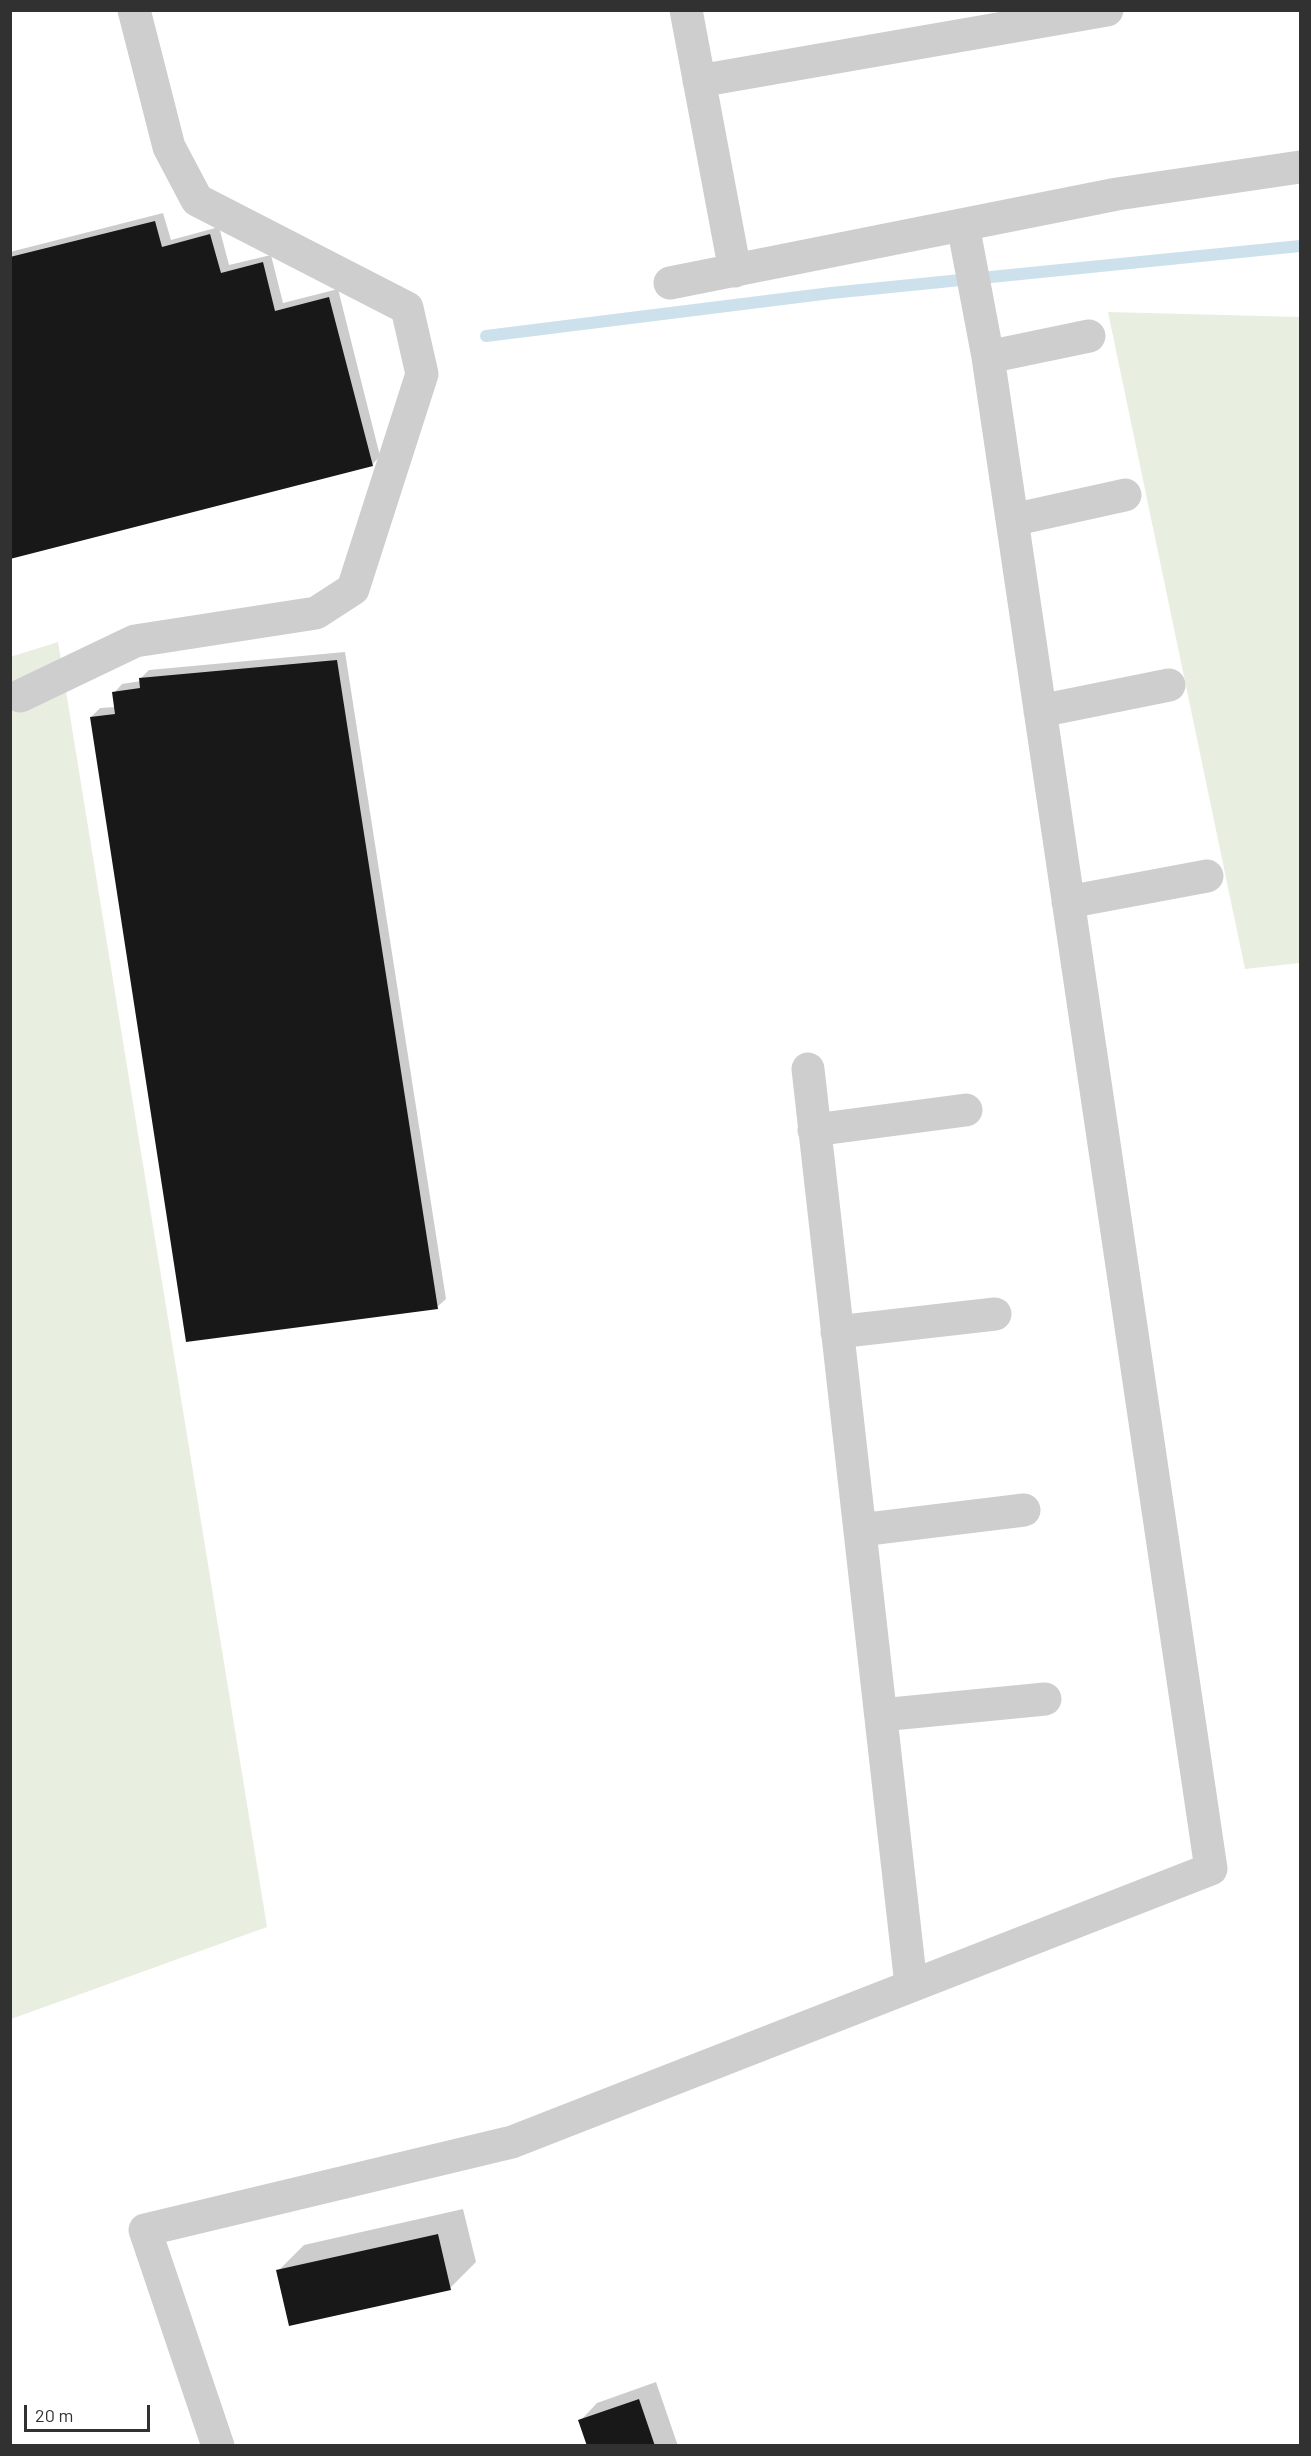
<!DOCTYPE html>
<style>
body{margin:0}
#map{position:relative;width:1311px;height:2456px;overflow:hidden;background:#fff;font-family:Barlow,sans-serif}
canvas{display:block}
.frame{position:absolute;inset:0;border:12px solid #313131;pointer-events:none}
.scale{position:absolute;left:24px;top:2405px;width:126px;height:27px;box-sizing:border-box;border:3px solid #313131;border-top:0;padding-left:8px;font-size:18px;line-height:21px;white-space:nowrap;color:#313131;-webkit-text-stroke:4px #fff;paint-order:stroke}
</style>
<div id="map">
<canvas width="1311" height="2456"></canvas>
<div class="frame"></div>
<div class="scale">20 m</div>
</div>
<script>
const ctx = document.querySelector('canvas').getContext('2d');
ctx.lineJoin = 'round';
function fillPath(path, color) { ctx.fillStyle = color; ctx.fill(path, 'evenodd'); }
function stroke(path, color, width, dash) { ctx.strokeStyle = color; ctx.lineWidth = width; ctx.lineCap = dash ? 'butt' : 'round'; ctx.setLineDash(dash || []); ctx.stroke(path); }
fillPath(new Path2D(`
 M 1108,312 L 1300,317 L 1300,963 L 1245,969 Z
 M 58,642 L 267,1927 L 11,2019 L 10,657 Z`), '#e8eee0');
fillPath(new Path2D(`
 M 163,213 L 171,240 L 219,227 L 229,265 L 271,255 L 283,303 L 338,289 L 380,456 L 372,465 L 10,557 L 10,252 Z
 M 345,652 L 446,1299 L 437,1307 L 91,717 L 100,708 L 115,707 L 114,693 L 122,684 L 141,681 L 140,679 L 149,670 Z
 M 463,2209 L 476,2262 L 450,2288 L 278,2271 L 304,2245 Z
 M 656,2382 L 678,2446 L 588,2446 L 580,2421 L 597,2403 Z`), '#0003');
stroke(new Path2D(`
 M 486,336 L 831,293 L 1300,246`), '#cde1ed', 12);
fillPath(new Path2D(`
 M 155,221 L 162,247 L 210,234 L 221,273 L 263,262 L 275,311 L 329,297 L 373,466 L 10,559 L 10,257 Z
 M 337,660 L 438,1309 L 186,1342 L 90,717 L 115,714 L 112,692 L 140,688 L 139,678 Z
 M 438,2234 L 451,2290 L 289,2326 L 276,2270 Z
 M 639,2399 L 655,2446 L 587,2446 L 578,2420 Z`), '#181818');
stroke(new Path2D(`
 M 686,10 L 735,271
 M 699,81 L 1107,10
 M 670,283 L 1117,194 L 1300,167
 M 988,357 L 1089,336
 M 1012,520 L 1125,495
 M 20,696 L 135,641 L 316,613 L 353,589 L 422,374 L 407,308 L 197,200 L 169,147 L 134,10
 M 1040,711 L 1169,685
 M 1068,902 L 1207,876
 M 808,1069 L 911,1985
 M 814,1130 L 966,1110
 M 837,1332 L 995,1314
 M 860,1530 L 1024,1510
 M 881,1715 L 1045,1699
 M 218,2446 L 145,2230 L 512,2142 L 1211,1869 L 988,357 L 963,225`), '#cecece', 33);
</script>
